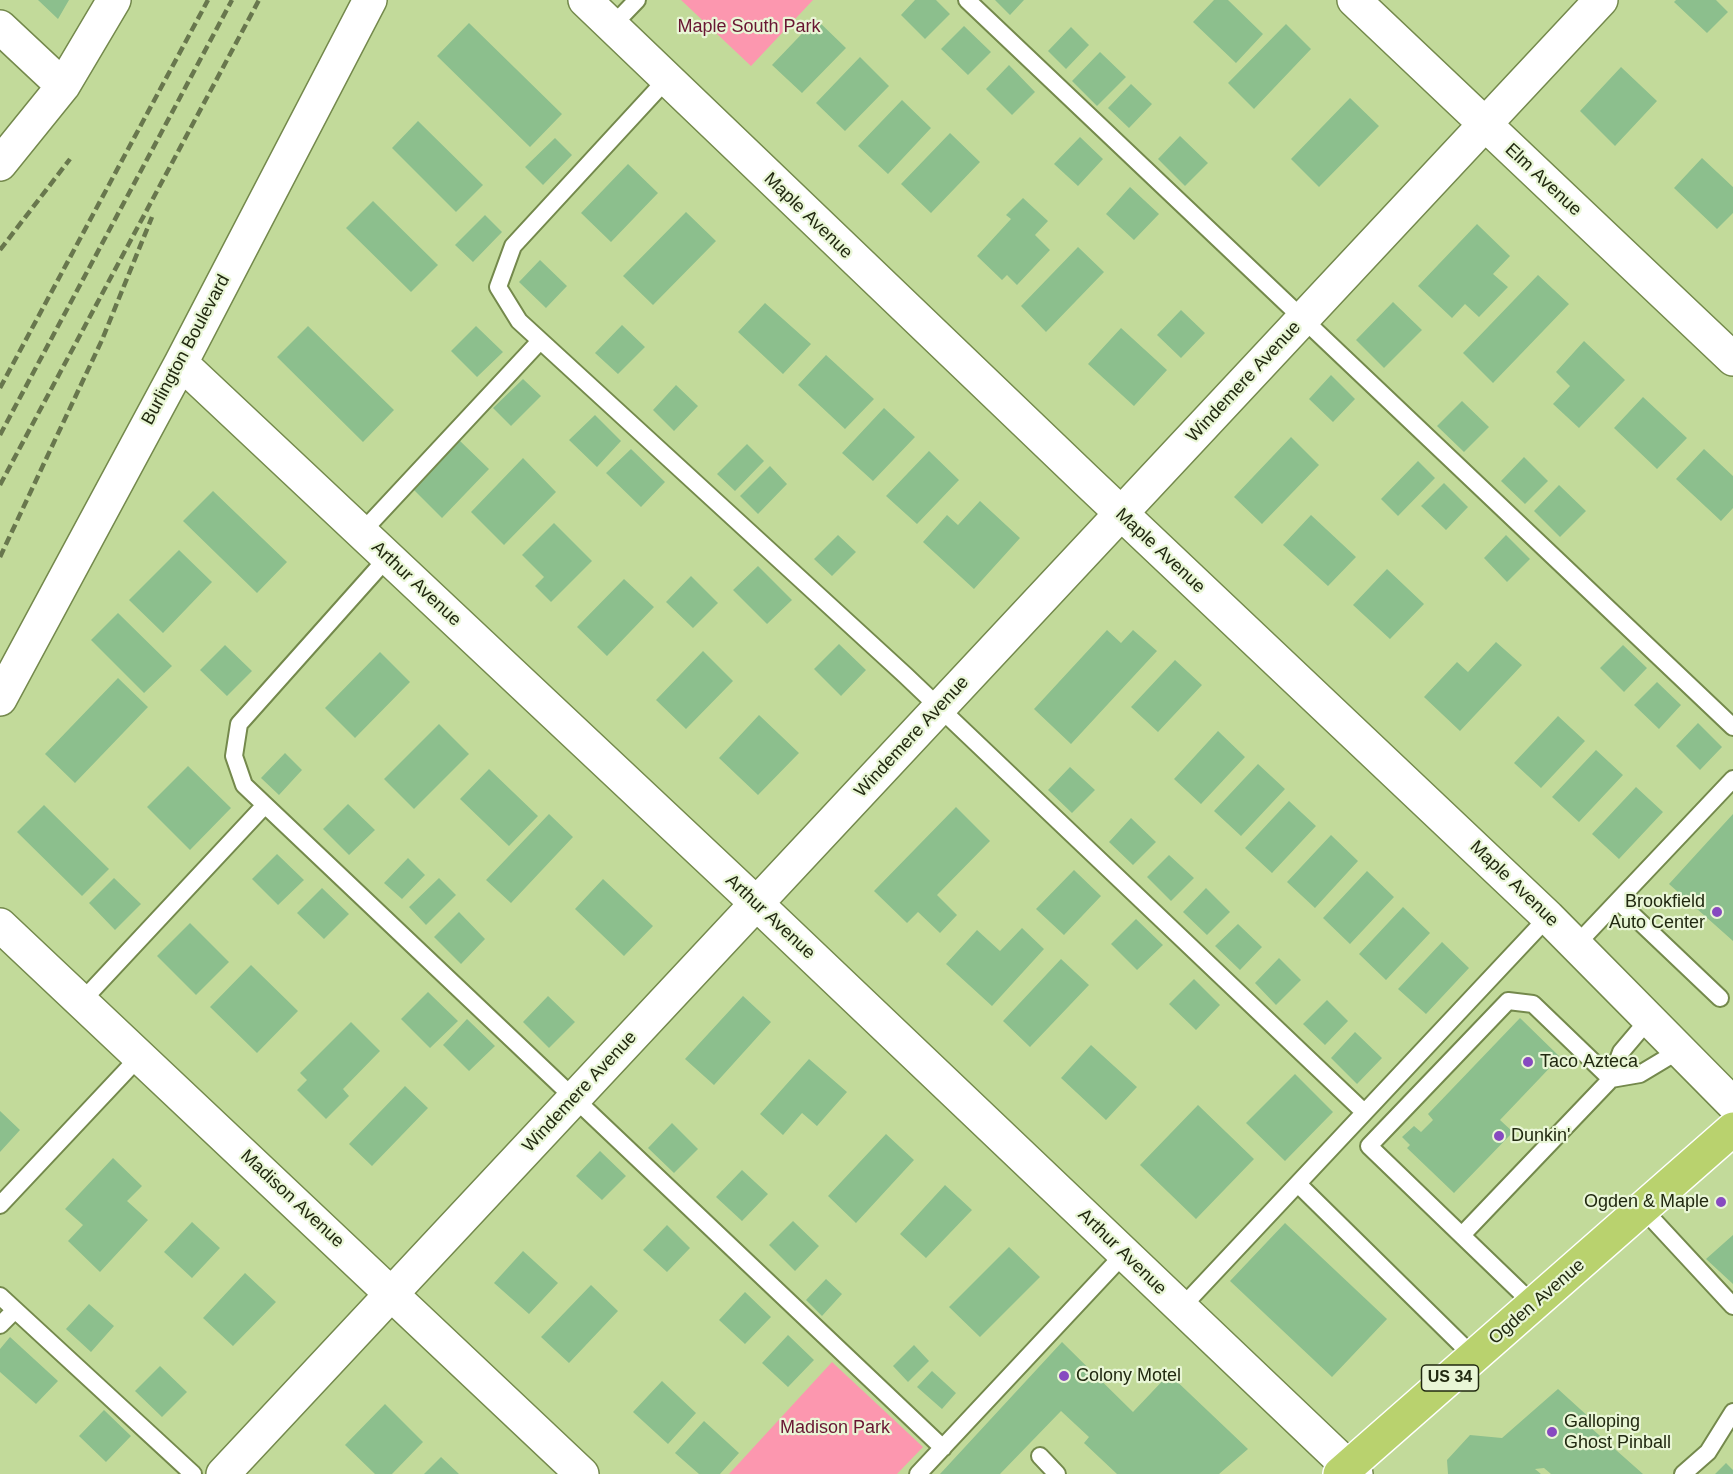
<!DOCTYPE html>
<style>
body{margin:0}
canvas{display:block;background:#c2da9a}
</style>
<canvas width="1733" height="1474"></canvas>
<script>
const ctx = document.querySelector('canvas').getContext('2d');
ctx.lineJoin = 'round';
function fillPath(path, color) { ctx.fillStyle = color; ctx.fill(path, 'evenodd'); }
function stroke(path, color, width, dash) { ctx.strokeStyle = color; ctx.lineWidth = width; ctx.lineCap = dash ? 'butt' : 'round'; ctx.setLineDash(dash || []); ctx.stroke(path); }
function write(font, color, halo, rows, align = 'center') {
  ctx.font = font + ' Helvetica,sans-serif'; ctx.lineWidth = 4.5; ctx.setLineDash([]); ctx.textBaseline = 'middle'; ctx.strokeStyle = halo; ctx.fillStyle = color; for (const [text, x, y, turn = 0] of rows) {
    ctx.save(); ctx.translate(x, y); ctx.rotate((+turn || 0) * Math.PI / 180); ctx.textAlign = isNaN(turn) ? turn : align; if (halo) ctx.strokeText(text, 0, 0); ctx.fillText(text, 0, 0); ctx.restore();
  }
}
fillPath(new Path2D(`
 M 681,0 L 813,0 L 751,66 Z
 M 832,1362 L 923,1447 L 897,1474 L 729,1474 Z`), '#fc97af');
fillPath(new Path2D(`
 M 38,0 L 69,0 L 58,19 Z
 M 915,0 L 936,0 L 950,14 L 925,39 L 901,15 Z
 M 995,0 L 1024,0 L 1010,15 Z
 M 1214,0 L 1228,0 L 1263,34 L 1236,63 L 1193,22 Z
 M 1676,0 L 1716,0 L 1728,12 L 1707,33 L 1674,2 Z
 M 816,19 L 846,48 L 802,93 L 772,65 Z
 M 469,23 L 562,114 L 530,147 L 437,56 Z
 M 1286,24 L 1311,49 L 1254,109 L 1228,83 Z
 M 964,26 L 991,52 L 968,75 L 941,49 Z
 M 1071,27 L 1089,45 L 1066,69 L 1048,51 Z
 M 1100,52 L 1126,77 L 1097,106 L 1072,81 Z
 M 860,57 L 889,86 L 845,131 L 816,103 Z
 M 1009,65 L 1035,92 L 1012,115 L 986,89 Z
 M 1621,67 L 1657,101 L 1615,146 L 1580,111 Z
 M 1131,84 L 1152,104 L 1129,128 L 1108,108 Z
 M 1350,98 L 1379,126 L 1319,187 L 1291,159 Z
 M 902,100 L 931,128 L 888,174 L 858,146 Z
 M 418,121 L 483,185 L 456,212 L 392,148 Z
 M 950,133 L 980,162 L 931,213 L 901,184 Z
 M 1180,136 L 1208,163 L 1185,186 L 1158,159 Z
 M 1080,137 L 1103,159 L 1078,186 L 1054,164 Z
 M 555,138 L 572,155 L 543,185 L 525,167 Z
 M 1702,158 L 1733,187 L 1733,213 L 1717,229 L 1674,188 Z
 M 628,164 L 658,193 L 611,242 L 581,213 Z
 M 1130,187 L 1159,214 L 1134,240 L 1106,214 Z
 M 1023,198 L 1048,221 L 1035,235 L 1050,250 L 1017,285 L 1007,275 L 1002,280 L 977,256 L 1011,219 L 1006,215 Z
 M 373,201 L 438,265 L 411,292 L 346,228 Z
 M 686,212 L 716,241 L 653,305 L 623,276 Z
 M 485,215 L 502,232 L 473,262 L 455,245 Z
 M 1477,224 L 1510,256 L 1493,274 L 1508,287 L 1479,317 L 1465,304 L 1452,318 L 1418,286 Z
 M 1078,247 L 1104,272 L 1046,332 L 1021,306 Z
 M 540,260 L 567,286 L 546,308 L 519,282 Z
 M 1538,275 L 1569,304 L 1493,383 L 1463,353 Z
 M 1393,302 L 1422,330 L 1384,368 L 1356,340 Z
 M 765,303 L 811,344 L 783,374 L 738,332 Z
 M 1181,310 L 1205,333 L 1181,358 L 1157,335 Z
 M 622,325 L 645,347 L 618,374 L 595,353 Z
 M 308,326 L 394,410 L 363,442 L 277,357 Z
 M 476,326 L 503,352 L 477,377 L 451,351 Z
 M 1121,328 L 1167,370 L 1134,406 L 1088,364 Z
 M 1584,341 L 1625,380 L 1579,428 L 1553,404 L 1570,386 L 1556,372 Z
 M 826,355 L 874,399 L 845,429 L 798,385 Z
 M 1331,375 L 1355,399 L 1333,422 L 1309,399 Z
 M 523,379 L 541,396 L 511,426 L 493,408 Z
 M 676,385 L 698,406 L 674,431 L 653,410 Z
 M 1643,397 L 1687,438 L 1657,469 L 1614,428 Z
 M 1462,401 L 1489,427 L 1464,452 L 1437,426 Z
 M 884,408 L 915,437 L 873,481 L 842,453 Z
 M 595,415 L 621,441 L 597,467 L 569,440 Z
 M 1291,437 L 1319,465 L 1262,524 L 1234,497 Z
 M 459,440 L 489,469 L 442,518 L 412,488 Z
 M 747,444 L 764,461 L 735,491 L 717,474 Z
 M 631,449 L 665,482 L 641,507 L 606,473 Z
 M 1704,449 L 1733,476 L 1733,508 L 1721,521 L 1676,479 Z
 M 929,451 L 959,480 L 917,524 L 886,496 Z
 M 1524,457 L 1548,481 L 1525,504 L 1501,481 Z
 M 523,458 L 556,492 L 504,545 L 471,512 Z
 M 1418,461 L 1435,478 L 1398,516 L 1381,499 Z
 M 770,466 L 787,484 L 758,514 L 740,496 Z
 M 1444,483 L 1468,507 L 1446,530 L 1421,506 Z
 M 1559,485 L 1586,511 L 1560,537 L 1534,511 Z
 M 213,491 L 287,562 L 257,593 L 183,521 Z
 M 980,501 L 1020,538 L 974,589 L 923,542 L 947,515 L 958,525 Z
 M 1311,515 L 1356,557 L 1328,586 L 1283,545 Z
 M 554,523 L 592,561 L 551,602 L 535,586 L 544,577 L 522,555 Z
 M 838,535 L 856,552 L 832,576 L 814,559 Z
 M 1506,535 L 1530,559 L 1507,582 L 1484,558 Z
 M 179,550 L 212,582 L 163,633 L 129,600 Z
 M 758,566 L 792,600 L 767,624 L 733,590 Z
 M 1387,569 L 1424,604 L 1390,639 L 1353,605 Z
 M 691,576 L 718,603 L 693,628 L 666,602 Z
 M 624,579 L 654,607 L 607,656 L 577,627 Z
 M 118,613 L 172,666 L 144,693 L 91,640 Z
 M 1107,630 L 1121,643 L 1133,630 L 1157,651 L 1071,744 L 1034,709 Z
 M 1496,642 L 1522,665 L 1460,731 L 1424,697 L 1457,662 L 1468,672 Z
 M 839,644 L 866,670 L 841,696 L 814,669 Z
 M 225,645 L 252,671 L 227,696 L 200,670 Z
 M 1623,645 L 1647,668 L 1624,692 L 1600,668 Z
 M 703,651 L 733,681 L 686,729 L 656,700 Z
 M 380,652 L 410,682 L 355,738 L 325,708 Z
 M 1175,660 L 1202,685 L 1158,732 L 1131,707 Z
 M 118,678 L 148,707 L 75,783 L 45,754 Z
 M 1657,682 L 1681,705 L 1659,729 L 1634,705 Z
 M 759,715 L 799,753 L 758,795 L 719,758 Z
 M 1558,716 L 1585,741 L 1541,788 L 1514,763 Z
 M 1698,723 L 1722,747 L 1700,770 L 1676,746 Z
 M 439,724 L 469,754 L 414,809 L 384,779 Z
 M 1218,731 L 1245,757 L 1201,804 L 1174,779 Z
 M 1596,750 L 1623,775 L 1579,822 L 1552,797 Z
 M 285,753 L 302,770 L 279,795 L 261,778 Z
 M 1258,764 L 1285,789 L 1241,836 L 1214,811 Z
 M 188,766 L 231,808 L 190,850 L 147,807 Z
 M 1070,767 L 1095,790 L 1072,813 L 1048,790 Z
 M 489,769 L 538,816 L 509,846 L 460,799 Z
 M 1636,787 L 1663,812 L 1619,859 L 1592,834 Z
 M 1289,801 L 1316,826 L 1272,873 L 1245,848 Z
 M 348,804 L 375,830 L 349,855 L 323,829 Z
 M 44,805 L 109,869 L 82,896 L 17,832 Z
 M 956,807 L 990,841 L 937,895 L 957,915 L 940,933 L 918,912 L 907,923 L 874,891 Z
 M 549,814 L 573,837 L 511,903 L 486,880 Z
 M 1733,814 L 1733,941 L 1669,884 Z
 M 1131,818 L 1156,842 L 1133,865 L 1109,842 Z
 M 1331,835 L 1358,861 L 1315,908 L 1287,882 Z
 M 277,854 L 304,880 L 278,905 L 252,879 Z
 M 1169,855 L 1194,878 L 1171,901 L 1147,877 Z
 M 408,858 L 425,875 L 402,899 L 384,883 Z
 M 1074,870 L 1101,896 L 1064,935 L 1036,909 Z
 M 1367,871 L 1394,897 L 1350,944 L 1323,918 Z
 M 114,878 L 141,904 L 115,930 L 89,903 Z
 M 439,878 L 456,895 L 426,925 L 409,907 Z
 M 603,879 L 653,926 L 624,956 L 575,909 Z
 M 322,888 L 349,914 L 324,939 L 297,913 Z
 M 1206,888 L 1230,912 L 1207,935 L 1183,912 Z
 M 1403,907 L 1430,933 L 1386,980 L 1359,954 Z
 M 459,912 L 485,939 L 461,964 L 434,937 Z
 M 1136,919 L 1163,945 L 1137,970 L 1111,944 Z
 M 190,923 L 229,962 L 196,995 L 157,956 Z
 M 1238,924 L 1262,947 L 1240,970 L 1215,946 Z
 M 1022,928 L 1044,949 L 992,1006 L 946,964 L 977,930 L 1000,951 Z
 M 1442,942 L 1469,968 L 1426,1014 L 1398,989 Z
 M 1279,958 L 1301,980 L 1276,1005 L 1255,983 Z
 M 1061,959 L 1089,985 L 1030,1047 L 1003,1021 Z
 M 251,965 L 298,1011 L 257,1053 L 210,1007 Z
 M 1194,979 L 1220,1005 L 1196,1030 L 1169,1004 Z
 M 428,992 L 458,1021 L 430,1048 L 401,1019 Z
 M 548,996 L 575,1022 L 549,1048 L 523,1022 Z
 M 743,996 L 771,1022 L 714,1085 L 685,1059 Z
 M 1327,1000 L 1348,1021 L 1325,1045 L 1303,1024 Z
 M 1520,1018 L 1560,1057 L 1500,1120 L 1513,1132 L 1454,1193 L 1407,1148 L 1410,1145 L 1402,1137 L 1414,1126 L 1421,1132 L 1433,1120 L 1428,1114 Z
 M 467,1019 L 495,1046 L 469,1071 L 443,1045 Z
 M 351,1022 L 380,1051 L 343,1089 L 349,1096 L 326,1119 L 297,1090 L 307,1080 L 300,1073 Z
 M 1355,1032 L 1382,1058 L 1357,1084 L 1331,1058 Z
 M 1091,1045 L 1137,1087 L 1106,1120 L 1061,1078 Z
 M 809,1059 L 847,1092 L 817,1126 L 802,1113 L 783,1135 L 760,1114 Z
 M 1295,1074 L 1333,1112 L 1285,1161 L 1246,1123 Z
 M 405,1086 L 428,1108 L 372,1166 L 349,1144 Z
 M 1198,1105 L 1254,1159 L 1196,1219 L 1140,1165 Z
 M 0,1111 L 20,1130 L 0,1152 Z
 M 672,1123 L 698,1149 L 674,1173 L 648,1148 Z
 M 886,1134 L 914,1160 L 856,1223 L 828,1196 Z
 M 600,1151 L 626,1176 L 602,1200 L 576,1176 Z
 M 113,1158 L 142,1186 L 127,1201 L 148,1220 L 100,1272 L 68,1241 L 83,1225 L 65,1209 Z
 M 742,1170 L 768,1194 L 742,1221 L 716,1197 Z
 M 945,1185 L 972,1210 L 926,1258 L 900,1234 Z
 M 793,1221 L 819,1246 L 795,1271 L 769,1245 Z
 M 192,1222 L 220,1248 L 192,1278 L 164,1252 Z
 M 1285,1223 L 1387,1319 L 1332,1377 L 1230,1281 Z
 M 667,1225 L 690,1248 L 667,1272 L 643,1250 Z
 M 1733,1235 L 1733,1284 L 1706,1259 Z
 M 1009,1247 L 1040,1277 L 980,1337 L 949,1307 Z
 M 523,1251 L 558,1283 L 529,1314 L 494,1283 Z
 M 245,1273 L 276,1302 L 233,1346 L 203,1318 Z
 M 826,1279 L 842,1294 L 822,1316 L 806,1300 Z
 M 591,1285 L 618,1311 L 569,1363 L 541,1337 Z
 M 745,1292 L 771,1317 L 745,1344 L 719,1320 Z
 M 89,1304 L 114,1326 L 91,1352 L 66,1329 Z
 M 788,1335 L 814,1360 L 788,1387 L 762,1363 Z
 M 10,1337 L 58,1381 L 36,1404 L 0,1372 L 0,1349 Z
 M 1062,1342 L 1133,1412 L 1169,1374 L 1248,1449 L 1219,1474 L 1117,1474 L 1084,1443 L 1089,1437 L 1061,1411 L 1000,1474 L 940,1474 Z
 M 914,1345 L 929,1361 L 908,1382 L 893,1366 Z
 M 160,1366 L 187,1392 L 162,1417 L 135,1391 Z
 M 932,1371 L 956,1393 L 942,1409 L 917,1387 Z
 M 662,1381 L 696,1413 L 668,1444 L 633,1412 Z
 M 1558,1389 L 1591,1419 L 1590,1427 L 1643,1474 L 1551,1474 L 1544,1468 L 1535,1469 L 1541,1474 L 1448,1474 L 1447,1460 L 1470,1435 L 1502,1438 Z
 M 385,1404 L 423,1442 L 392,1474 L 375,1474 L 345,1445 Z
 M 104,1410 L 131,1436 L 106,1462 L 79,1436 Z
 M 704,1421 L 739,1453 L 720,1474 L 699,1474 L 675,1453 Z
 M 441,1457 L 459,1474 L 424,1474 Z
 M 1726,1463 L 1733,1470 L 1733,1474 L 1715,1474 Z`), '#8cbf8d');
const lane = new Path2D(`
 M 967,0 L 1733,727
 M 611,27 L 637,0
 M 666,80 L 513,246 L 498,287 L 519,321 L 905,675 L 1364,1112
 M 361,533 L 540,341
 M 388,557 L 239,724 L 234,756 L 244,785 L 943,1448
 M 1618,901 L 1720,998
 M 1576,945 L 1733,779
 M 82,1001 L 265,805
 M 1611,1079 L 1640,1074 L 1680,1050
 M 1298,1184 L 1474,1357
 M 0,1205 L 140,1056
 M 1643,1209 L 1733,1306
 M 1462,1235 L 1611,1079 L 1621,1052 L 1649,1019
 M 0,1296 L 193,1474
 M 1533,1304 L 1369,1146 L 1508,1001 L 1533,1004 L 1611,1079
 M 1181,1308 L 1548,917
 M 0,1325 L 15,1310
 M 1040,1456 L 1057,1474
 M 918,1474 L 1124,1254
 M 1683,1474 L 1708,1452 L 1733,1412`);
const street = new Path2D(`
 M 1354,0 L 1733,359
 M 0,27 L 63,86
 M 0,164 L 63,86 L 114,0
 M 181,363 L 757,904 L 1356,1474
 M 0,699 L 181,363 L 370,0
 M 0,925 L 582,1474
 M 223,1474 L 1601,0`);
const secondary = new Path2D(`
 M 585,0 L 1086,480 L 1548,917 L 1733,1104`);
const primary = new Path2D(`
 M 1340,1474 L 1733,1129`);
stroke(lane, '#74894c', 20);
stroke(street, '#74894c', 36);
stroke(secondary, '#74894c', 36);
stroke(primary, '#fff', 36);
stroke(lane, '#fff', 16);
stroke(street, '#fff', 33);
stroke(secondary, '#fff', 33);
stroke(primary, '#b9d26e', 33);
stroke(new Path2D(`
 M 0,250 L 70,159
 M 0,388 L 208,0
 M 0,435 L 232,0
 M 0,485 L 259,0
 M 0,557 L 102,340 L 152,217`), '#68774d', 4.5, [9, 4.5]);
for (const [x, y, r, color] of [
 [1717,912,6,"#874ac0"],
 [1528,1062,6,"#874ac0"],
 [1499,1136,6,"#874ac0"],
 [1721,1202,6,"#874ac0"],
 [1064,1376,6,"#874ac0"],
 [1552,1432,6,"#874ac0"]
]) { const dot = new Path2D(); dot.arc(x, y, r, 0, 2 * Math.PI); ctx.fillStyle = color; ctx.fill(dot); stroke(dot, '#e9f6d6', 2); }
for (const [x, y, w] of [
 [1450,1378,57]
]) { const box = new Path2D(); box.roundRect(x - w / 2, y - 13, w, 26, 4.5); ctx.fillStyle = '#e9f6d6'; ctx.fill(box); stroke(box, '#212910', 1.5); }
write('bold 16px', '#212910', null, [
 ["US 34",1450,1378]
]);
write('18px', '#681632', '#e9f6d6', [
 ["Maple South Park",749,27],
 ["Madison Park",835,1428]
]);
write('18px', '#212910', '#e9f6d6', [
 ["Elm Avenue",1543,180,43],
 ["Maple Avenue",808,216,44],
 ["Burlington Boulevard",186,350,-62],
 ["Windemere Avenue",1244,382,-47],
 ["Maple Avenue",1160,551,43],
 ["Arthur Avenue",416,584,43],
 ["Windemere Avenue",912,737,-47],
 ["Maple Avenue",1514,884,44],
 ["Arthur Avenue",770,917,43],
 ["Windemere Avenue",580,1092,-47],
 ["Madison Avenue",292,1199,43],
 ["Arthur Avenue",1122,1252,44],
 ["Ogden Avenue",1537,1302,-41]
]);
write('18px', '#212910', '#e9f6d6', [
 ["Brookfield",1705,902,"right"],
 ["Auto Center",1705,923,"right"],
 ["Taco Azteca",1540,1062],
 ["Dunkin'",1511,1136],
 ["Ogden & Maple",1709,1202,"right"],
 ["Colony Motel",1076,1376],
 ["Galloping",1564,1422],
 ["Ghost Pinball",1564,1443]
], 'left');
</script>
